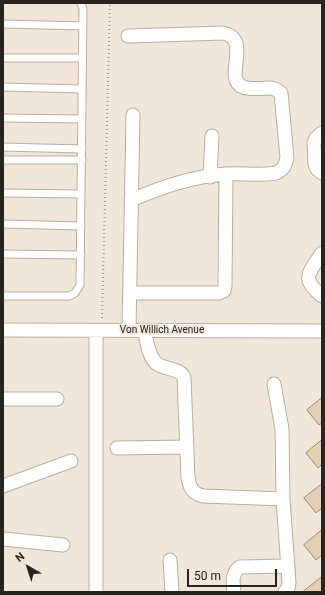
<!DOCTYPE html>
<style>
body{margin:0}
#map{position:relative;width:325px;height:595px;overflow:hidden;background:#f0e6d9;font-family:Roboto,sans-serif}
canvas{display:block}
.frame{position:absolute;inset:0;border:4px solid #28241f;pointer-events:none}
.north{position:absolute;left:8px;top:547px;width:40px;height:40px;-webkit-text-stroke:3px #f0e6d9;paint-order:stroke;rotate:321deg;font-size:11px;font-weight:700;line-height:16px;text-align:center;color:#28241f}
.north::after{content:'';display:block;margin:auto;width:14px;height:18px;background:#28241f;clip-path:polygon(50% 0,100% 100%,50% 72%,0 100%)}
.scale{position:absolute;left:187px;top:569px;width:90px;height:18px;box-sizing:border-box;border:2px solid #28241f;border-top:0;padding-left:5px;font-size:12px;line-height:14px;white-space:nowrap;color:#28241f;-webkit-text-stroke:3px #f0e6d9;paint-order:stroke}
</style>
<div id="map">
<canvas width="325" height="595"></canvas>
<div class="frame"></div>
<div class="north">N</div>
<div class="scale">50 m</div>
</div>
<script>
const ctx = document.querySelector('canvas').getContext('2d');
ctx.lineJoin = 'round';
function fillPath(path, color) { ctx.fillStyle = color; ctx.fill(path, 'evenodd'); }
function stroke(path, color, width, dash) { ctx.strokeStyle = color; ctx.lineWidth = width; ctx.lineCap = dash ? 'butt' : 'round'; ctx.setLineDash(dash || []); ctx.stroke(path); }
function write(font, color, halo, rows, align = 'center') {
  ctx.font = font + ' Roboto,sans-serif'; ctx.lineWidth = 3.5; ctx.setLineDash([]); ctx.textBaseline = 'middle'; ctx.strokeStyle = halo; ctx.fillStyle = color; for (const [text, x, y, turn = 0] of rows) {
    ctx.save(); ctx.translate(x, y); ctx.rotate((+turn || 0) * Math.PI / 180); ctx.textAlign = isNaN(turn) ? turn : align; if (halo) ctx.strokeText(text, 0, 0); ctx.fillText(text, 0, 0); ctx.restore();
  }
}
const building = new Path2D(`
 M 322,398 L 322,423 L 319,425 L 307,410 Z
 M 322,440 L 322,464 L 318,468 L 306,453 Z
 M 322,484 L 322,508 L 316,513 L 304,498 Z
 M 322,530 L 322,555 L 316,560 L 304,545 Z
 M 322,577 L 322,592 L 304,592 L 304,591 Z`);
fillPath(building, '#e5cfb2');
stroke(building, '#91887c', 1);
const service = new Path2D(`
 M 3,24 L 83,26
 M 3,58 L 82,58
 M 3,87 L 82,89
 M 3,118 L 82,119
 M 3,147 L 82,149
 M 3,160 L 82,160
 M 3,193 L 81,194
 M 3,224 L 81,226
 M 3,254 L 81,255
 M 3,296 L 69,296 L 75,293 L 80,285 L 83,9 L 81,3`);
const minor = new Path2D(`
 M 128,36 L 223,33 C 253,39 222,79 243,87 C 250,90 263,88 271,88 L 275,89 L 281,93 L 287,158 C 285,166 284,169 276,173 C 260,176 243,173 227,174 C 193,176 162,187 131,200
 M 322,133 L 316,138 L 314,143 L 315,164 L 317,169 L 322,173
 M 210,177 L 212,136
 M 322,253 C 309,273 300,278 322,296
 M 130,293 L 219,293 L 224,291 L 225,286 L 226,174
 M 129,329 L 133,115
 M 3,330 L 322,331
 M 144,330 C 147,340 148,356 156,363 C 164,370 178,367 184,377 L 188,478 C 190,488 192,493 203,496 L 283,499
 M 274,384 L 282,429 L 283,499 L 289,583 L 288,588 L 285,592
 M 3,399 L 57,399
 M 117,448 L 187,447
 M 3,486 L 71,461
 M 3,539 L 63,545
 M 170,560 L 172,592
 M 96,592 L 96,331
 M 234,592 C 233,582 231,574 240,567 L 288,566`);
stroke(service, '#b6ada1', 9);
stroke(minor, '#b6ada1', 15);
stroke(new Path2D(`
 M 102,318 L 110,3`), '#a29b91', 2, [1, 3]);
stroke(service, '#fff', 7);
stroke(minor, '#fff', 13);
write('10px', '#28241f', '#f0e6d9', [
 ["Von Willich Avenue",162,330]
]);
</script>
